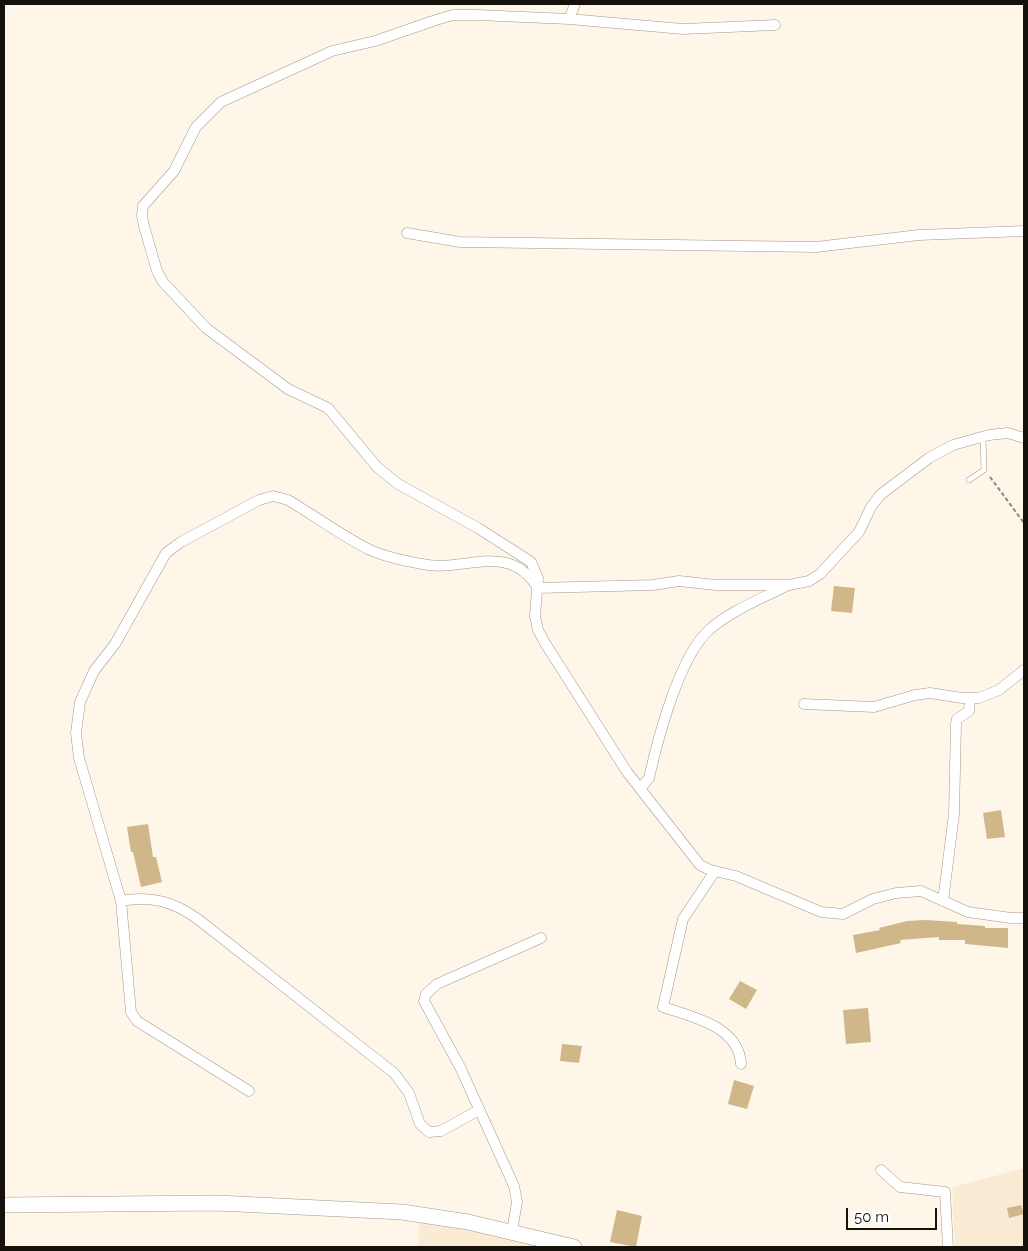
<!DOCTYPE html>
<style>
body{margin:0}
#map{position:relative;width:1028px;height:1251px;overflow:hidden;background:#fef7e9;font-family:Raleway,sans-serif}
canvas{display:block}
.frame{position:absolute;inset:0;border:5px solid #15110b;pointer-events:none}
.scale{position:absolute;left:846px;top:1208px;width:91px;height:22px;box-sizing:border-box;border:2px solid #15110b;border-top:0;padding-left:6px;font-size:15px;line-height:18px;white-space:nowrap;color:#15110b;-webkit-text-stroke:4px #fff;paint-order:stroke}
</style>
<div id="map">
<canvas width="1028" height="1251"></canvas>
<div class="frame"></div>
<div class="scale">50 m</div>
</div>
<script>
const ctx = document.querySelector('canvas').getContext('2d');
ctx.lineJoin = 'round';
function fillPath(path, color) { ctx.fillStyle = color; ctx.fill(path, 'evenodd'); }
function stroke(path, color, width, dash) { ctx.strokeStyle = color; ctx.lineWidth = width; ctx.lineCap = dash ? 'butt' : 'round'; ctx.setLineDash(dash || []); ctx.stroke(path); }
fillPath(new Path2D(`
 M 1024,1168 L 1024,1247 L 955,1247 L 952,1187 Z
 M 419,1220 L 453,1226 L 549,1247 L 418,1247 Z`), '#faecd4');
fillPath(new Path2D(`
 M 834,586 L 855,588 L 852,613 L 831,611 Z
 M 1001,810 L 1005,837 L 987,839 L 983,813 Z
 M 148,824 L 153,857 L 156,857 L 162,882 L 141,887 L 133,852 L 131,852 L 127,827 Z
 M 925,920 L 957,922 L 957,924 L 985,926 L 985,928 L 1008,928 L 1008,948 L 965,944 L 965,940 L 939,940 L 939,937 L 900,940 L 901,943 L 856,953 L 853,935 L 880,930 L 879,928 L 907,921 Z
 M 740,981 L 757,990 L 746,1009 L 729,999 Z
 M 868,1008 L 871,1042 L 846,1044 L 843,1010 Z
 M 562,1044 L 582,1046 L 579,1063 L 560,1061 Z
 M 734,1080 L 754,1086 L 747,1109 L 728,1104 Z
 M 1021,1205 L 1024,1214 L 1009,1218 L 1007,1208 Z
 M 617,1210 L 642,1216 L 636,1247 L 610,1242 Z`), '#d0b78a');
const service = new Path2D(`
 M 969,480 L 984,470 L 983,437`);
const minor = new Path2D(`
 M 569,19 L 575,4
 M 775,25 L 683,29 L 569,19 L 477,15 L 453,15 L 436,20 L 375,41 L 332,51 L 221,102 L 196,127 L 174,171 L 143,206 L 142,216 L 144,226 L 157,271 L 163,282 L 206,328 L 288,389 L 328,408 L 377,467 L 398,484 L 478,528 L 531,562 L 538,578 L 535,616 L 538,630 L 545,643 L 627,772 L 700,865 L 710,870 L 736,876 L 821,912 L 843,914 L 873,899 L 896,893 L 921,891 L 968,912 L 1011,918 L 1024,918
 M 407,233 L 460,242 L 816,247 L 919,235 L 1024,231
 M 804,704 L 874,707 L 915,695 L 930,693 L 962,698 L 979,698 L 999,690 L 1024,670
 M 640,789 L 649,778 C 658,738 679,657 709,630 C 730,611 761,599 786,586
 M 715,871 L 683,919 L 663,1007 C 692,1017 739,1026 741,1064
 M 121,901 C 151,895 175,902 199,920 L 394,1073 L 409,1093 L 420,1124 L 429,1132 L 441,1131 L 479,1110
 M 943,901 L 954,814 L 956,724 L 957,719 L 969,711 L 970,699
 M 249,1091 L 137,1021 L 131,1012 L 121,901 L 79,758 L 76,733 L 80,702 L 94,671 L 115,644 L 166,553 L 181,542 L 259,500 L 273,496 L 288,500 C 315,516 342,536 370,550 C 386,557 405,561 422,564 C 465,573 508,540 538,588 L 653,585 L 679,581 L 716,585 L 789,585 L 809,581 L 820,574 L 859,532 L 871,507 L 880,495 L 929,458 L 953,445 L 989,435 L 1008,433 L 1024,438
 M 881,1170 L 900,1187 L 945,1192 L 948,1247
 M 512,1231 L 517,1202 L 514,1186 L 460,1067 L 424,1001 L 426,994 L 437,984 L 541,938`);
const secondary = new Path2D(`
 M 4,1205 L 217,1203 L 402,1212 L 468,1222 L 574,1247`);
stroke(service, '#a19988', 6);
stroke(minor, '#a19988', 11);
stroke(secondary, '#a19988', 16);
stroke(new Path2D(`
 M 990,477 L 1024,523`), '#8d887e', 2, [4, 2.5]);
stroke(service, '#fff', 5);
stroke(minor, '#fff', 10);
stroke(secondary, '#fff', 15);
</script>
